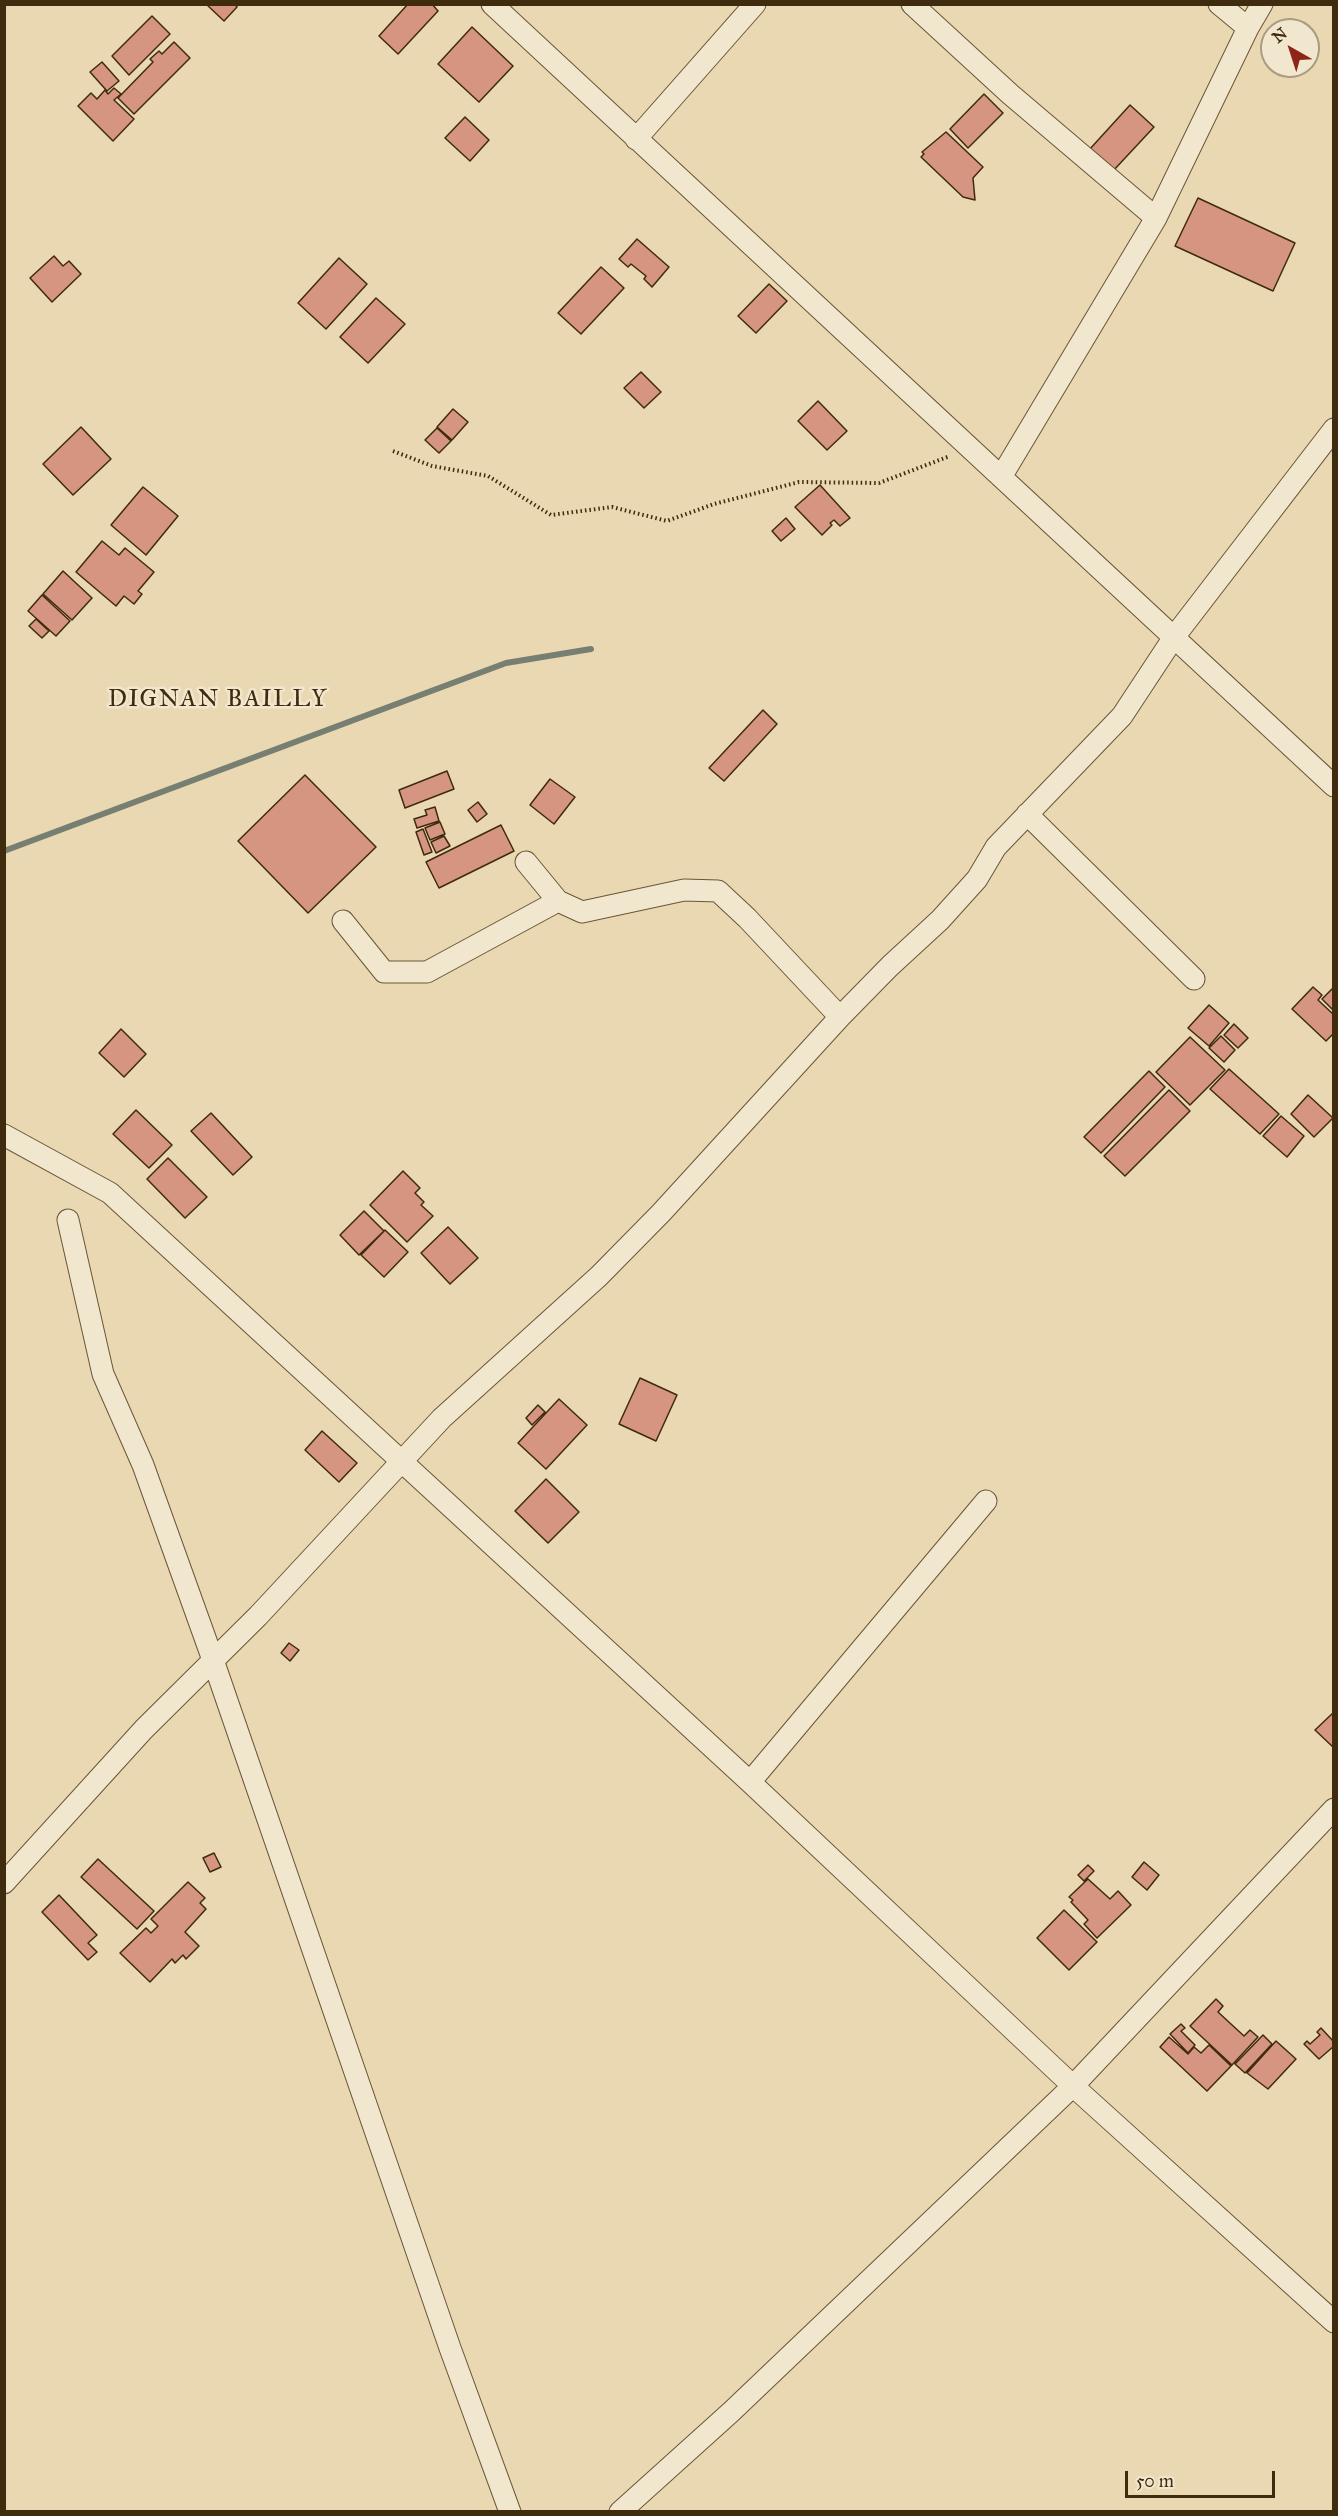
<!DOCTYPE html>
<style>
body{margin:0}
#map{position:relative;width:1338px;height:2516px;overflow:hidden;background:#ead8b3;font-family:"IM FELL Great Primer",serif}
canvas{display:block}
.frame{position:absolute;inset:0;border:6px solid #3f2b0d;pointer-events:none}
.north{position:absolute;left:1260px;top:18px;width:60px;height:60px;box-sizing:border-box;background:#f1e6ce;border:2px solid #aa9b81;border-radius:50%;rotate:321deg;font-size:16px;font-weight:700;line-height:24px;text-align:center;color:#3f2b0d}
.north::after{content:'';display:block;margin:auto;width:21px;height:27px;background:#8f2418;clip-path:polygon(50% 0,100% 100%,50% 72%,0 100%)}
.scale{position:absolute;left:1125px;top:2471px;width:150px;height:27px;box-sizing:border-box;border:3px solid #3f2b0d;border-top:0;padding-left:8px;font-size:18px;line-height:21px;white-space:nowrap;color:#3f2b0d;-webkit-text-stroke:4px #f1e6ce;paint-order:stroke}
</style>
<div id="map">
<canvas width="1338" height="2516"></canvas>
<div class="frame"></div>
<div class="north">N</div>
<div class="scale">50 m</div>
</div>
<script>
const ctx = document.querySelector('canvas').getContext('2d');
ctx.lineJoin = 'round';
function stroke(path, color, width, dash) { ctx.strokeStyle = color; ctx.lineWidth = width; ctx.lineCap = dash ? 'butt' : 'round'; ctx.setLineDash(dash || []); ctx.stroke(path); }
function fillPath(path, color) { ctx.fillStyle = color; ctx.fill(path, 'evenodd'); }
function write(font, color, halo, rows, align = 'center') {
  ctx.font = font + ' "IM FELL Great Primer",serif'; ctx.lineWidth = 5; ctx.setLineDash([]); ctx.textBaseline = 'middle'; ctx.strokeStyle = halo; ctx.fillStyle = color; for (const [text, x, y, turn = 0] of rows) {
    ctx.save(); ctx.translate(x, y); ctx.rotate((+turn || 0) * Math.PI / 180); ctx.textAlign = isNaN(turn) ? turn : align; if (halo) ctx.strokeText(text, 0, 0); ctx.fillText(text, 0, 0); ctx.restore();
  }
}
stroke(new Path2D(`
 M 4,851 L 506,663 L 591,649`), '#777f73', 6);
const building = new Path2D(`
 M 206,4 L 235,4 L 237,7 L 224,21 Z
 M 408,4 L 432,4 L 438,11 L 398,54 L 379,36 Z
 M 152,16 L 170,34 L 129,75 L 112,56 Z
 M 472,27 L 513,66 L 479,102 L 438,64 Z
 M 174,42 L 190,58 L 134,114 L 118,98 L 153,62 L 150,59 L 159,51 L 162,54 Z
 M 102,62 L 119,81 L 107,91 L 90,72 Z
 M 114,88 L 121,94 L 114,100 L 134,119 L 113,141 L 78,106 L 91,93 L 97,99 L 105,90 L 108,94 Z
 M 984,94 L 1003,113 L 968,148 L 950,129 Z
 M 1130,105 L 1154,127 L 1113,171 L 1089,150 Z
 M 465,117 L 489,140 L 470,161 L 445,138 Z
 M 946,132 L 983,167 L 973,178 L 975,200 L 963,197 L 921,157 L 924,154 L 922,152 Z
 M 1198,198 L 1295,243 L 1273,291 L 1175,246 Z
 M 637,239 L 669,267 L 652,287 L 644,279 L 646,276 L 631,264 L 628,267 L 619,259 Z
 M 54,256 L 63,266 L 69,261 L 81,274 L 52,302 L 30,278 Z
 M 339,258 L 367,284 L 326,329 L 298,303 Z
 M 601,267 L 624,288 L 581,334 L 558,313 Z
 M 769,284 L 787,301 L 756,333 L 738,316 Z
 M 376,298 L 405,324 L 368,363 L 340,337 Z
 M 641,372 L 661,392 L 644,408 L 624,388 Z
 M 818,401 L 847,431 L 827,450 L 798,421 Z
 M 453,409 L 468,422 L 452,440 L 437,427 Z
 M 81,427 L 111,459 L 73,495 L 43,464 Z
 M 437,428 L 451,441 L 439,453 L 425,440 Z
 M 820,485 L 850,518 L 840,526 L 834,520 L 830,523 L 832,525 L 822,535 L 795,507 Z
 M 143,487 L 178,516 L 146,555 L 111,525 Z
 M 786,518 L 795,529 L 781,541 L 772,531 Z
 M 102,541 L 119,555 L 125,548 L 154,572 L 138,591 L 142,594 L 134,604 L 124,596 L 116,606 L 76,572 Z
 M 63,571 L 92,598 L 72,620 L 43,594 Z
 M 42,595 L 70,621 L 56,636 L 28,611 Z
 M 36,619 L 49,631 L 42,638 L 29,626 Z
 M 763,710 L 777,724 L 724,781 L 709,768 Z
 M 447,771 L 454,789 L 405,808 L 399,790 Z
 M 305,775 L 376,847 L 308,913 L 238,841 Z
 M 550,779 L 575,797 L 554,824 L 530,805 Z
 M 478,802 L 487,814 L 477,822 L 468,810 Z
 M 435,807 L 439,821 L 417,828 L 414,819 L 427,815 L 425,810 Z
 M 440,822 L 445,834 L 430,840 L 425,828 Z
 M 501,825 L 514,851 L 439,888 L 426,862 Z
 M 423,829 L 432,852 L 424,855 L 416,832 Z
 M 444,836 L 450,846 L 436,853 L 431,842 Z
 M 1313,987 L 1322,995 L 1318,1000 L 1334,1015 L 1334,1033 L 1326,1041 L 1292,1009 Z
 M 1334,987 L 1334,1011 L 1322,999 Z
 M 1209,1005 L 1229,1023 L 1209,1046 L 1188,1028 Z
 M 1234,1024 L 1248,1038 L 1238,1048 L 1224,1035 Z
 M 121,1029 L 146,1054 L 124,1077 L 99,1053 Z
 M 1221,1036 L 1235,1050 L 1224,1062 L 1209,1048 Z
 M 1190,1037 L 1225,1070 L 1190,1105 L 1156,1072 Z
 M 1229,1069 L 1279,1114 L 1260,1134 L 1210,1089 Z
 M 1149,1071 L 1165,1087 L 1101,1153 L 1084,1137 Z
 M 1169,1090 L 1190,1111 L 1125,1176 L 1104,1156 Z
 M 1308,1095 L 1333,1118 L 1314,1137 L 1291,1114 Z
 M 136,1110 L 172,1145 L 149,1168 L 113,1134 Z
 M 211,1113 L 252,1157 L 233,1175 L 191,1131 Z
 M 1281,1116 L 1304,1136 L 1287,1157 L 1263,1136 Z
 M 168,1158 L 207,1197 L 185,1218 L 147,1179 Z
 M 403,1171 L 420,1188 L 415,1193 L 424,1202 L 421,1205 L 433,1216 L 407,1242 L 370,1205 Z
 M 364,1211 L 384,1231 L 359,1255 L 340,1235 Z
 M 448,1227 L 478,1258 L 450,1284 L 421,1253 Z
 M 385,1230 L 408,1252 L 384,1277 L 361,1255 Z
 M 640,1378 L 677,1395 L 656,1441 L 619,1424 Z
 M 559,1399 L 587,1425 L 546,1469 L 518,1443 Z
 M 538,1405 L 545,1412 L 532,1425 L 526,1418 Z
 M 322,1431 L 357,1463 L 339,1482 L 305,1450 Z
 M 546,1479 L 579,1512 L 548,1543 L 515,1511 Z
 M 289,1643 L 299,1650 L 290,1661 L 281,1653 Z
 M 1334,1712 L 1334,1748 L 1315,1730 Z
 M 214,1853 L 221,1867 L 210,1872 L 203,1858 Z
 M 98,1859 L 154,1911 L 137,1929 L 81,1877 Z
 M 1144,1862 L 1159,1875 L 1147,1890 L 1132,1877 Z
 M 1088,1865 L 1094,1871 L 1084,1881 L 1078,1875 Z
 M 1088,1879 L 1110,1899 L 1118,1891 L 1131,1905 L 1097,1938 L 1084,1924 L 1088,1920 L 1071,1902 L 1073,1900 L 1069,1897 Z
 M 188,1882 L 205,1898 L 200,1903 L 206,1909 L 185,1932 L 199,1946 L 186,1959 L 183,1955 L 175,1963 L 172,1959 L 150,1982 L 120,1953 L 146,1928 L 151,1933 L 158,1926 L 151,1919 Z
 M 59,1895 L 97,1935 L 88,1943 L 97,1952 L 88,1960 L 42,1912 Z
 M 1064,1910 L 1097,1942 L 1069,1970 L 1037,1938 Z
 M 1216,1999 L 1223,2006 L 1218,2012 L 1244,2036 L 1250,2030 L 1258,2037 L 1232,2065 L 1190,2026 Z
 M 1181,2024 L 1185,2028 L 1181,2031 L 1195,2045 L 1188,2053 L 1170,2034 Z
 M 1321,2028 L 1334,2042 L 1334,2046 L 1319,2059 L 1304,2044 L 1307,2041 L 1310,2044 L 1320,2035 L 1317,2032 Z
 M 1263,2035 L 1272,2044 L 1245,2073 L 1235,2064 Z
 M 1169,2037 L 1188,2054 L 1194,2047 L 1201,2053 L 1209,2045 L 1231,2066 L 1207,2091 L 1160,2047 Z
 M 1276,2041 L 1296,2059 L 1268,2089 L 1247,2073 Z`);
fillPath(building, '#d69581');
stroke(building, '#3f2b0d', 1.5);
const minor = new Path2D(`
 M 492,4 L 1334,786
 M 912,4 L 1010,94 L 1156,218
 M 1219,4 L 1248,28
 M 636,139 L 755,4
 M 1001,477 L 1156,218 L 1248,28 L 1262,4
 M 1027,814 L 1194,979
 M 526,862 L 558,901 L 582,912 L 684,890 L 718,891 L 747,918 L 840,1017
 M 343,921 L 384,972 L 427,972 L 558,901
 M 4,1135 L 110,1193 L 750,1782 L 1073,2086 L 1334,2322
 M 68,1220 L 103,1374 L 143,1465 L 213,1660 L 450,2348 L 510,2512
 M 750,1782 L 986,1501
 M 4,1883 L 144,1729 L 258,1616 L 442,1418 L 599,1276 L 661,1213 L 840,1017 L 890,966 L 940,920 L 977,879 L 996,847 L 1122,716 L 1174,637 L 1334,429
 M 620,2512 L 731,2412 L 1073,2086 L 1334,1809`);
stroke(minor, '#6a5636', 23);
stroke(new Path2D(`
 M 393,451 L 432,466 L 488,476 L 551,515 L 612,507 L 667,521 L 714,504 L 799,482 L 879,483 L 950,456`), '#3f2b0d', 4, [1.5, 3]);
stroke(minor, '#f1e6ce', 21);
ctx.letterSpacing = '1.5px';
write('24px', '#3f2b0d', '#f1e6ce', [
 ["DIGNAN BAILLY",218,700]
]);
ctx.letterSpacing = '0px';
</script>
